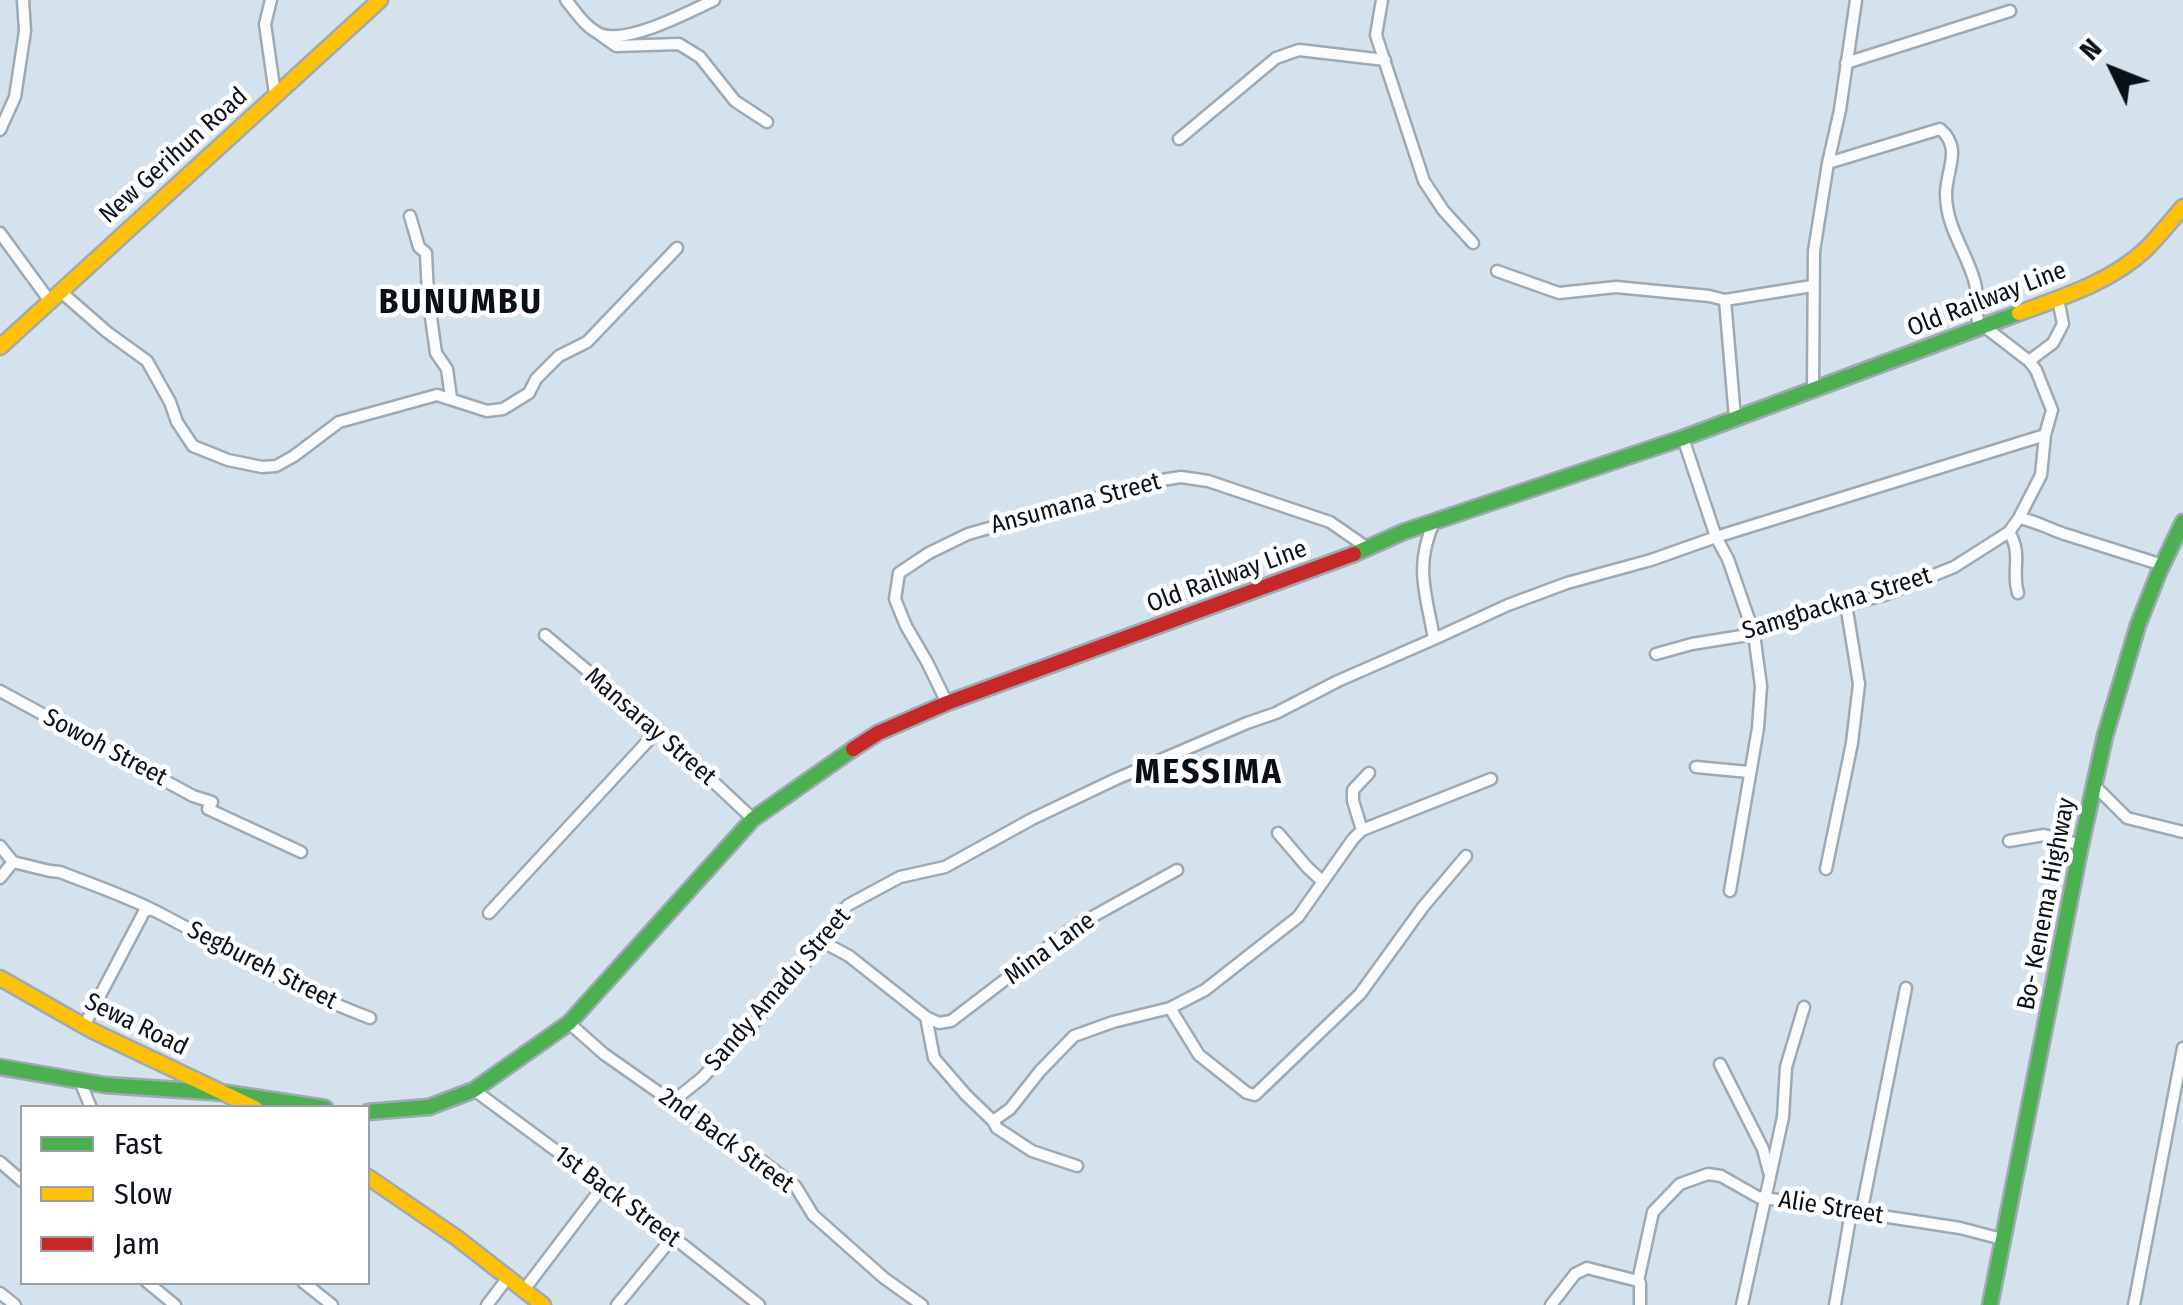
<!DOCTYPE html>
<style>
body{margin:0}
#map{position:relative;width:2183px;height:1305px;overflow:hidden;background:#d4e2ee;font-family:"Fira Sans Condensed",sans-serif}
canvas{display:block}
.legend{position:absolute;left:20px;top:1105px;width:350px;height:180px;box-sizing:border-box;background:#fff;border:2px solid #9c9fa3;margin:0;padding:12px 18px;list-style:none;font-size:30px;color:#081018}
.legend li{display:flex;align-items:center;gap:20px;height:50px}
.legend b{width:50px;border:2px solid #9c9fa3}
.north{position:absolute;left:2063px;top:20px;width:100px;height:100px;-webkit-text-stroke:8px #fff;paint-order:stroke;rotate:313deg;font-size:28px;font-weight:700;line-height:40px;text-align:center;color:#081018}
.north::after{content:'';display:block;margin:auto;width:35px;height:45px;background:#081018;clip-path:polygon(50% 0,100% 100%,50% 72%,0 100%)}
</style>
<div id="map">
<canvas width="2183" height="1305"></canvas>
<ul class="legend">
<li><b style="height:12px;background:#4caf50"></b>Fast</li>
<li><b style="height:12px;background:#ffc107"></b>Slow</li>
<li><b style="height:12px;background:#c62828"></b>Jam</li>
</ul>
<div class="north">N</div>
</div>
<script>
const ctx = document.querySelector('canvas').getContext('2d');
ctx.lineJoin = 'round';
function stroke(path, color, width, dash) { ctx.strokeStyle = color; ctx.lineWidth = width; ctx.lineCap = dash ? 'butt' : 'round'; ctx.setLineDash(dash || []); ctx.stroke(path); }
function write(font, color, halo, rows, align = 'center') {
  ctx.font = font + ' "Fira Sans Condensed",sans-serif'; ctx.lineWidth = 9; ctx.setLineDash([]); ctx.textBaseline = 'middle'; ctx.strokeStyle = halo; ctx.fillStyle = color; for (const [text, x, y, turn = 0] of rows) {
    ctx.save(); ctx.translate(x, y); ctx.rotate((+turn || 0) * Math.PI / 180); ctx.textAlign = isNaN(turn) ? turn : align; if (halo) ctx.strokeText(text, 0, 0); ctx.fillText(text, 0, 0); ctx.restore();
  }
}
const street = new Path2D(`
 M 271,0 L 265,24 L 275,94
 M 566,0 C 576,12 585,27 600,34 C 626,45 689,12 714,0
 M 1382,0 L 1376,35 L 1424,181 L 1443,210 L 1473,243
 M 592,29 L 616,46 L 679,44 L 700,57 L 735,101 L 767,122
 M 1846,63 L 2010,11
 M 0,130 L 15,97 L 25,31 L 23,0
 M 1179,139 L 1276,58 L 1299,50 L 1385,60
 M 1828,163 L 1940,129 C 1963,148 1946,170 1946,194 C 1946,228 1967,252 1975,283 C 1979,298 1974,313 1980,329
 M 410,216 L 419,247 L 426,253 L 428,296 L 436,353 L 447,369 L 451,398
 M 0,233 L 49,300
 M 1497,271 L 1559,293 L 1616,287 L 1709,296 L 1725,300 L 1812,286
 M 60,291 L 107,332 L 147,361 L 170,402 L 177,422 L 193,446 L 228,460 L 262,467 L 276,466 L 294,456 L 339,422 L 437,395 L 487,411 L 503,409 L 529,393 L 536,379 L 559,356 L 587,342 L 677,248
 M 1725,300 L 1735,418
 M 2029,361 L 2053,343 L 2063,324 L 2058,299
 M 1813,388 L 1814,251 L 1828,163 L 1840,110 L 1856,0
 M 1683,438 L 1716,537 L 1728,559 L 1754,634 L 1761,686 L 1758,728 L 1730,891
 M 2019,518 C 2036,521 2049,529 2064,534 C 2097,544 2130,555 2163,565
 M 1434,522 C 1414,567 1426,593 1434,639 L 1508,605 L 1567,583 L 1651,560 L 1716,537 L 2045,435
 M 2009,532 C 2023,555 2011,571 2018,593
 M 545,635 L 658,730 L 753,819
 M 1656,654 L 1692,644 L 1754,634 L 1790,620 L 1884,595 L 1954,567 L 2009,532 L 2019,518 L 2041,475 L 2045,435 L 2052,410 L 2036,370 L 2029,361 L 1985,327
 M 0,691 L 193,796 L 212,802 L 208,809 L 301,852
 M 947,703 L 927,662 L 906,626 L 895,599 L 899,573 L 929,553 L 968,534 L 1156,481 L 1181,477 L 1208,481 L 1330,522 L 1369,549
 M 1696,767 L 1749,772
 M 2094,785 L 2127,818 L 2183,832
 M 1362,830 L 1353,801 L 1353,790 L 1369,773
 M 1278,833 L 1307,867 L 1322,881
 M 2009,841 L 2044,835 L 2081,845
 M 0,846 L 13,862
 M 1826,869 L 1852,743 L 1859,684 L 1846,604
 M 0,878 L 13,862 L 50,871 L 60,872 C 93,885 129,897 161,914 C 230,950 297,991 370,1018
 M 489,913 L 658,730
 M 823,942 L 849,956 L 926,1017 L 934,1058 L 966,1095 L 993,1121 L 997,1128 L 1032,1151 L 1077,1166
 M 1170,1008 L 1199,1055 L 1247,1093 L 1255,1095 L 1360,994 L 1423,907 L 1466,856
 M 926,1017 L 939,1023 L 951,1021 L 1074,927 L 1177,870
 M 569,1023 L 604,1054 L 725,1139 L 762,1161 L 796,1187 L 813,1215 L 884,1278 L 922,1305
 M 84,1026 L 145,910 L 150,910
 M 1720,1064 L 1763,1149 L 1769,1172
 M 80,1081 L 91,1108
 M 474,1090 L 673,1237 L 759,1305
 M 672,1102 L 702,1078 L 753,1024 L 823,942 L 838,916 L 848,905 L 900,877 L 945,867 L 1032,819 L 1116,779 L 1247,723 L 1276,713 L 1338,681 L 1434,639
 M 993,1121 L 1010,1109 L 1040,1071 L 1074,1036 L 1113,1022 L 1170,1008 L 1205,990 L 1298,917 L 1353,839 L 1362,830 L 1491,779
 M 0,1162 L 22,1181
 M 1861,1214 L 1906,988
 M 147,1282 L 175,1305
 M 303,1282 L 332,1305
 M 524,1290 L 603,1186
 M 0,1293 L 15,1305
 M 487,1305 L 509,1276
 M 617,1305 L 673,1237
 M 1551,1305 L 1575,1274 L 1587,1268 L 1638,1281
 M 1640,1305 L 1640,1283 L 1638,1281 L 1653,1212 L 1680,1184 L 1708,1174 L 1721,1176 L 1758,1197 L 1960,1228 L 2002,1239
 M 1742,1305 L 1783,1117 L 1786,1067 L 1804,1007
 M 1835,1305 L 1851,1212
 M 2134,1305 L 2183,1048`);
const fast = new Path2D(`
 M 1354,554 L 1403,532 L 1683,438 L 2019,313
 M 0,1067 L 105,1085 L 226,1093 L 325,1108
 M 368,1112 L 429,1107 L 474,1090 L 569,1023 L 753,819 L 853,749
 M 1990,1305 L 2080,849 L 2105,736 L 2138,625 L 2159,572 L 2183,522`);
const slow = new Path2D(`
 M 2019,313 C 2063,297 2111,282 2146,249 C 2159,236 2171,221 2183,207
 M 0,347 L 380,0
 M 0,978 L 93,1031 L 255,1108
 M 368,1177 L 457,1238 L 543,1305`);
const jam = new Path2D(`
 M 853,749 L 878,733 L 947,703 L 1354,554`);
stroke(street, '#9ea9b2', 15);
stroke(fast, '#9ea9b2', 19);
stroke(slow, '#9ea9b2', 19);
stroke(jam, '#9ea9b2', 19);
stroke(street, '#f9fbfc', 10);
stroke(fast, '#4caf50', 14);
stroke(slow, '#ffc107', 14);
stroke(jam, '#c62828', 14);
write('25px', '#081018', '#fff', [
 ["New Gerihun Road",174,156,-42],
 ["Old Railway Line",1987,300,-21],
 ["Ansumana Street",1076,504,-15],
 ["Old Railway Line",1227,577,-20],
 ["Samgbackna Street",1837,604,-17],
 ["Mansaray Street",650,727,41],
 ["Sowoh Street",105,748,28],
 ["Bo- Kenema Highway",2047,904,-79],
 ["Mina Lane",1050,949,-36],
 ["Segbureh Street",262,966,27],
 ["Sandy Amadu Street",778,990,-49],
 ["Sewa Road",136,1025,26],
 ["2nd Back Street",726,1141,36],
 ["1st Back Street",617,1197,37],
 ["Alie Street",1831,1208,9]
]);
ctx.letterSpacing = '2.5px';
write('bold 35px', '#081018', '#fff', [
 ["BUNUMBU",461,303],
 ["MESSIMA",1209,773]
]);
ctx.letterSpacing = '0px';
</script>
